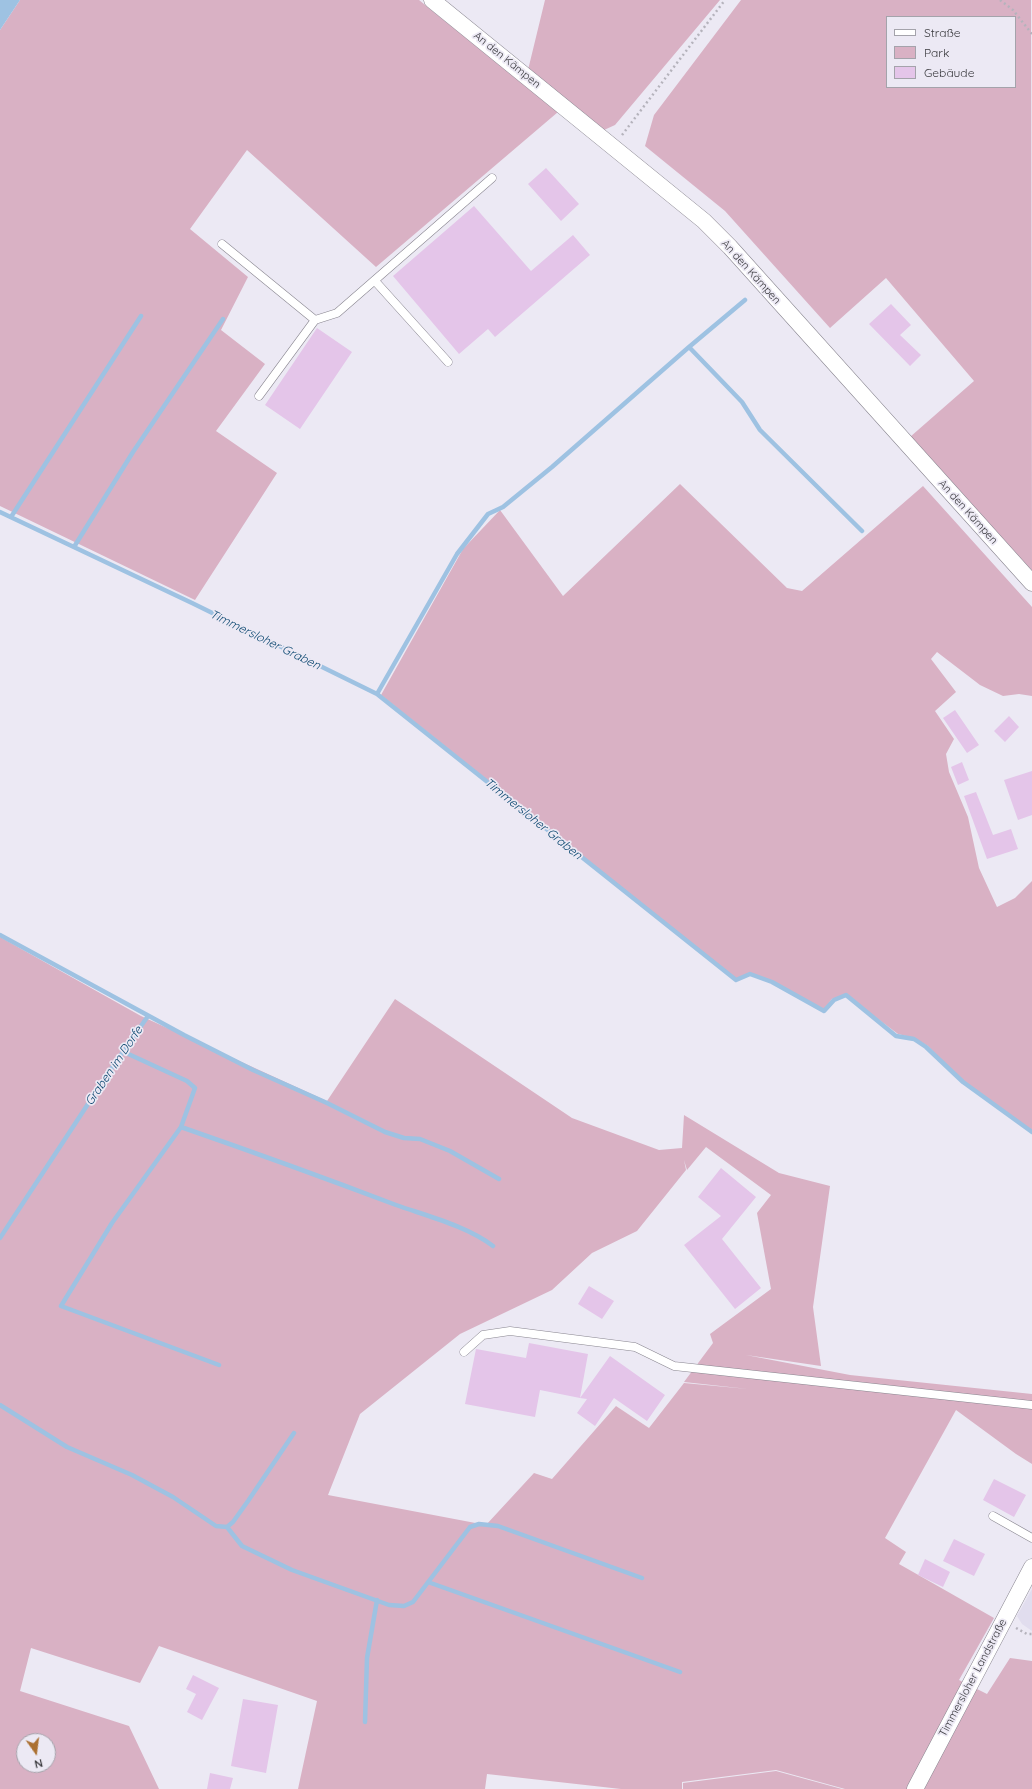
<!DOCTYPE html>
<meta charset="utf-8">
<style>
body{margin:0}
#map{position:relative;width:1032px;height:1789px;overflow:hidden;background:#ece9f4;font-family:Quicksand,sans-serif}
canvas{display:block}
.legend{position:absolute;left:886px;top:16px;width:130px;height:72px;box-sizing:border-box;background:#ece9f4;border:1px solid #a4a3ab;margin:0;padding:5px 7px;list-style:none;font-size:12px;color:#39393d}
.legend li{display:flex;align-items:center;gap:8px;height:20px}
.legend b{width:20px;border:1px solid #a4a3ab}
.north{position:absolute;left:16px;top:1733px;width:40px;height:40px;box-sizing:border-box;background:#ece9f4;border:1px solid #a4a3ab;border-radius:50%;rotate:166deg;font-size:11px;font-weight:700;line-height:16px;text-align:center;color:#39393d}
.north::after{content:'';display:block;margin:auto;width:14px;height:18px;background:#ab7031;clip-path:polygon(50% 0,100% 100%,50% 72%,0 100%)}
</style>
<div id="map">
<canvas width="1032" height="1789"></canvas>
<ul class="legend">
<li><b style="height:5px;background:#fff"></b>Straße</li>
<li><b style="height:11px;background:#d9b1c4"></b>Park</li>
<li><b style="height:11px;background:#e4c5e9"></b>Gebäude</li>
</ul>
<div class="north">N</div>
</div>
<script>
const ctx = document.querySelector('canvas').getContext('2d');
ctx.lineJoin = 'round';
function fillPath(path, color) { ctx.fillStyle = color; ctx.fill(path, 'evenodd'); }
function stroke(path, color, width, dash) { ctx.strokeStyle = color; ctx.lineWidth = width; ctx.lineCap = dash ? 'butt' : 'round'; ctx.setLineDash(dash || []); ctx.stroke(path); }
function write(font, color, halo, rows, align = 'center') {
  ctx.font = font + ' Quicksand,sans-serif'; ctx.lineWidth = 3.5; ctx.setLineDash([]); ctx.textBaseline = 'middle'; ctx.strokeStyle = halo; ctx.fillStyle = color; for (const [text, x, y, turn = 0] of rows) {
    ctx.save(); ctx.translate(x, y); ctx.rotate((+turn || 0) * Math.PI / 180); ctx.textAlign = isNaN(turn) ? turn : align; if (halo) ctx.strokeText(text, 0, 0); ctx.fillText(text, 0, 0); ctx.restore();
  }
}
fillPath(new Path2D(`
 M 1032,1589 L 1032,1631 L 1022,1624 L 1017,1616 Z`), '#e1ddee');
fillPath(new Path2D(`
 M 20,0 L 419,0 L 558,112 L 376,267 L 247,150 L 190,229 L 248,277 L 221,330 L 265,364 L 216,431 L 277,473 L 195,600 L 0,506 L 0,30 Z
 M 545,0 L 720,0 L 615,125 L 604,130 L 528,70 Z
 M 741,0 L 1031,0 L 1032,572 L 910,437 L 974,381 L 886,278 L 830,328 L 725,211 L 645,146 L 654,115 ZM 887,17 L 1015,17 L 1015,87 L 887,87 Z
 M 680,484 L 787,588 L 802,591 L 923,486 L 1032,607 L 1032,696 L 1019,694 L 1003,696 L 980,685 L 937,652 L 931,659 L 956,692 L 935,711 L 954,739 L 946,754 L 949,772 L 968,817 L 979,868 L 997,907 L 1015,898 L 1032,881 L 1032,1131 L 963,1081 L 928,1046 L 914,1038 L 898,1034 L 846,995 L 832,999 L 823,1010 L 773,981 L 750,973 L 737,979 L 381,695 L 463,549 L 500,510 L 563,596 Z
 M 0,937 L 141,1016 L 327,1101 L 395,999 L 572,1118 L 659,1150 L 682,1148 L 684,1115 L 779,1173 L 830,1186 L 813,1307 L 821,1366 L 746,1355 L 850,1375 L 1032,1394 L 1032,1464 L 1016,1454 L 956,1410 L 885,1538 L 906,1552 L 899,1564 L 994,1618 L 959,1680 L 987,1694 L 1010,1658 L 1032,1661 L 1032,1789 L 900,1789 L 918,1755 L 900,1789 L 845,1789 L 776,1770 L 682,1782 L 682,1789 L 621,1789 L 487,1774 L 485,1789 L 298,1789 L 317,1701 L 159,1646 L 140,1683 L 31,1648 L 20,1691 L 129,1726 L 159,1789 L 0,1789 ZM 706,1147 L 771,1195 L 757,1213 L 771,1289 L 710,1334 L 713,1343 L 684,1382 L 748,1389 L 684,1383 L 649,1428 L 616,1406 L 552,1479 L 534,1473 L 486,1525 L 328,1495 L 360,1414 L 460,1334 L 552,1290 L 592,1253 L 637,1231 L 686,1170 L 684,1160 L 687,1170 ZM 24,1741 L 48,1741 L 48,1765 L 24,1765 Z
 M 776,1771 L 842,1789 L 683,1789 L 683,1783 Z`), '#d9b1c4');
fillPath(new Path2D(`
 M 0,0 L 20,0 L 0,30 Z`), '#9ec2e2');
stroke(new Path2D(`
 M 689,347 L 745,300
 M 0,512 L 192,603 L 377,694 L 736,980 L 750,974 L 772,982 L 824,1011 L 834,1000 L 846,995 L 896,1036 L 914,1039 L 926,1047 L 963,1082 L 1032,1132
 M 11,517 L 141,316
 M 74,547 L 133,452 L 223,319
 M 377,694 L 457,554 L 488,514 L 503,507 L 552,467 L 689,347 L 742,402 L 760,430 L 862,531
 M 0,935 L 184,1035 L 253,1070 L 327,1103 L 385,1132 L 404,1138 L 420,1139 L 450,1151 L 499,1179
 M 124,1052 L 187,1081 L 195,1088 L 181,1127 C 253,1152 325,1178 396,1205 C 427,1216 467,1226 493,1246
 M 181,1127 L 112,1223 L 61,1306 L 219,1365
 M 0,1238 L 109,1072 L 148,1016
 M 0,1405 L 67,1447 L 132,1475 L 173,1497 L 216,1526 L 227,1527 L 242,1546 L 292,1570 L 389,1605 L 404,1606 L 413,1602 L 470,1527 L 479,1524 L 498,1526 L 642,1578
 M 227,1527 L 233,1522 L 248,1501 L 294,1433
 M 428,1582 L 680,1672
 M 365,1722 L 367,1658 L 377,1600`), '#9ec2e2', 4.5);
fillPath(new Path2D(`
 M 546,168 L 579,204 L 561,221 L 528,184 Z
 M 474,206 L 531,271 L 573,235 L 590,255 L 495,337 L 488,329 L 459,354 L 393,276 Z
 M 891,304 L 911,325 L 900,335 L 921,355 L 910,366 L 869,324 Z
 M 317,328 L 352,352 L 300,429 L 265,405 Z
 M 955,710 L 979,745 L 967,753 L 943,718 Z
 M 1009,716 L 1019,727 L 1005,742 L 994,731 Z
 M 962,762 L 969,780 L 958,785 L 951,767 Z
 M 1032,771 L 1032,815 L 1018,820 L 1004,780 Z
 M 976,792 L 993,835 L 1011,829 L 1018,849 L 987,859 L 964,796 Z
 M 721,1168 L 756,1197 L 722,1239 L 761,1288 L 735,1309 L 684,1245 L 721,1216 L 698,1197 Z
 M 589,1286 L 614,1301 L 602,1319 L 578,1304 Z
 M 529,1343 L 588,1354 L 580,1398 L 540,1390 L 535,1417 L 465,1404 L 476,1349 L 526,1358 Z
 M 610,1356 L 665,1395 L 647,1421 L 614,1398 L 595,1426 L 577,1413 L 587,1399 L 580,1398 Z
 M 994,1479 L 1026,1495 L 1014,1517 L 983,1500 Z
 M 954,1539 L 985,1554 L 974,1576 L 943,1561 Z
 M 925,1559 L 950,1572 L 943,1587 L 918,1575 Z
 M 193,1675 L 219,1688 L 202,1720 L 187,1712 L 196,1694 L 186,1689 Z
 M 243,1699 L 278,1705 L 266,1773 L 231,1766 Z
 M 210,1773 L 233,1778 L 230,1789 L 207,1789 Z`), '#e4c5e9');
const service = new Path2D(`
 M 222,244 L 315,320
 M 375,281 L 448,362
 M 259,396 L 315,320 L 337,313 L 492,178
 M 464,1352 L 483,1335 L 510,1331 L 635,1347 L 674,1366 L 1032,1405
 M 993,1516 L 1032,1538`);
const minor = new Path2D(`
 M 432,0 L 704,221 L 730,247 L 1032,583
 M 915,1789 L 1032,1567`);
stroke(service, '#88858f', 9);
stroke(minor, '#88858f', 17);
stroke(new Path2D(`
 M 1000,0 L 1013,10 L 1032,34
 M 622,135 L 725,0
 M 1016,1628 L 1027,1634 L 1032,1634`), '#b5b3bc', 2.5, [2, 3]);
stroke(service, '#fff', 8);
stroke(minor, '#fff', 16);
write('11px', '#39393d', '#ece9f4', [
 ["An den Kämpen",507,60,39],
 ["An den Kämpen",751,272,48],
 ["An den Kämpen",968,512,48],
 ["Timmersloher Landstraße",973,1678,-62]
]);
write('italic 12px', '#0b4770', '#ece9f4', [
 ["Timmersloher Graben",265,640,26],
 ["Timmersloher Graben",533,819,39],
 ["Graben im Dorfe",114,1066,-56]
]);
</script>
